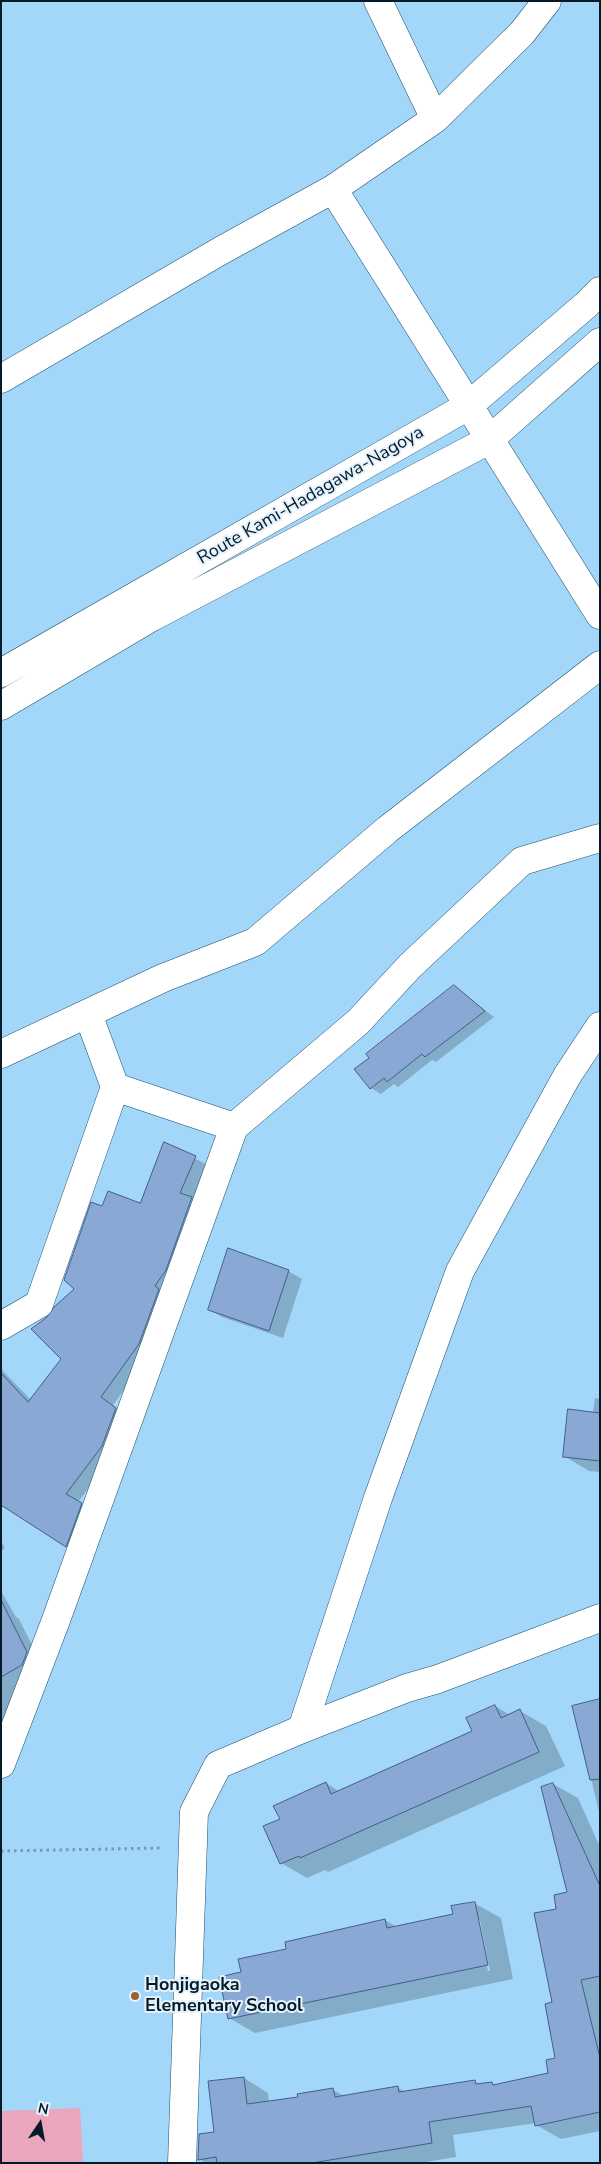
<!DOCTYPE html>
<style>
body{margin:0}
#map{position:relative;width:601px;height:2164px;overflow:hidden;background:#a3d7fa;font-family:"Nunito Sans",sans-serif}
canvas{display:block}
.frame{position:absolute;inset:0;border:2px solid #061b27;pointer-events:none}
.north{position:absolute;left:15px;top:2099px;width:50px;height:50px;-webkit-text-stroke:4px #e3f2fd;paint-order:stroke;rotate:12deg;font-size:14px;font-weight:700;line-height:20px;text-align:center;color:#061b27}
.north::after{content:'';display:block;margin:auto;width:18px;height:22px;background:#061b27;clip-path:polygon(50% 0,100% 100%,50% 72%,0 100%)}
</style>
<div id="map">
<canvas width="601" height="2164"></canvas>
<div class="frame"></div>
<div class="north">N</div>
</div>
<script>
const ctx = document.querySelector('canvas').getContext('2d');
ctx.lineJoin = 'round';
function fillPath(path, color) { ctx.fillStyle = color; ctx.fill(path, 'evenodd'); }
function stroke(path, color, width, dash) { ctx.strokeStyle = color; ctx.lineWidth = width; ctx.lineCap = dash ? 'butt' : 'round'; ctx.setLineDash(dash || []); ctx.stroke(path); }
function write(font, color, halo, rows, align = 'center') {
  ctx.font = font + ' "Nunito Sans",sans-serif'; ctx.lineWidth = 4; ctx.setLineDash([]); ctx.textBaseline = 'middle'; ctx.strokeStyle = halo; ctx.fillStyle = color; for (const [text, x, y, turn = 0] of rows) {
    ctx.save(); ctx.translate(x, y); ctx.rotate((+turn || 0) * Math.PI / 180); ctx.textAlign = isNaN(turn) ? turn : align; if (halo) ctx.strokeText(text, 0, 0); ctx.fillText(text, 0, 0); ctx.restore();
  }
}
fillPath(new Path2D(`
 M 80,2108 L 83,2163 L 1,2163 L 1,2111 Z`), '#eaa6bc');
fillPath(new Path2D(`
 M 454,987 L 494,1017 L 436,1062 L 432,1060 L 398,1087 L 394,1084 L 381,1094 L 371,1088 Z
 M 165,1144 L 208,1165 L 193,1199 L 204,1206 L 152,1351 L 113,1405 L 128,1416 L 115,1453 L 78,1502 L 94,1512 L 79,1553 L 1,1504 L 1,1369 L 31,1400 L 62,1359 L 48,1318 L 76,1289 L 103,1208 L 141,1205 Z
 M 288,1271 L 302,1279 L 283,1338 L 222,1317 L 209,1309 Z
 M 595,1398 L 600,1399 L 600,1472 L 589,1471 L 564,1456 L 593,1413 Z
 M 1,1541 L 5,1548 L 1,1551 Z
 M 1,1591 L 16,1617 L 19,1619 L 39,1659 L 20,1711 L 1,1722 Z
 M 600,1700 L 600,1816 L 574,1707 Z
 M 495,1706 L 510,1715 L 520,1711 L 546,1726 L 565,1766 L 328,1872 L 325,1870 L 307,1878 L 281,1863 L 282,1819 L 326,1783 L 340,1792 L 474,1732 Z
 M 553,1784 L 578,1798 L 600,1847 L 600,2131 L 561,2139 L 536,2125 L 536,2123 L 453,2135 L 456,2157 L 420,2163 L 206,2163 L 199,2159 L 244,2078 L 268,2093 L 269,2102 L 299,2099 L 333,2090 L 344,2096 L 398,2088 L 406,2092 L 475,2082 L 480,2085 L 492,2083 L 497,2086 L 550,2074 L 557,2059 L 553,2003 L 558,1909 L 569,1893 Z
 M 474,1903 L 501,1918 L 513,1979 L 255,2033 L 229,2018 L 243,1973 L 385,1920 L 397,1927 L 454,1915 ZM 477,1920 L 480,1920 L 490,1971 L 488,1971 Z`), '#0003');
const building = new Path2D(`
 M 454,985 L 485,1011 L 425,1057 L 422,1054 L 387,1082 L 384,1078 L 370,1089 L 354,1069 L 369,1058 L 366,1054 Z
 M 164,1142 L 196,1156 L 180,1193 L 192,1197 L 166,1270 L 155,1286 L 159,1289 L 139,1344 L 101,1397 L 116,1408 L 102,1446 L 66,1494 L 82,1503 L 66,1547 L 1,1505 L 1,1373 L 28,1402 L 61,1359 L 31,1329 L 47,1317 L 54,1307 L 74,1289 L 64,1280 L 91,1202 L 102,1206 L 108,1191 L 140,1203 Z
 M 228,1248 L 289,1270 L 269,1331 L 208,1310 Z
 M 568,1409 L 600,1413 L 600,1461 L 563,1457 Z
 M 1,1600 L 27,1652 L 22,1665 L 1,1677 Z
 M 600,1699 L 600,1779 L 590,1780 L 572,1706 Z
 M 495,1705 L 501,1718 L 520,1709 L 539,1752 L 300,1858 L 299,1856 L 280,1864 L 263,1826 L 280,1819 L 273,1806 L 326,1782 L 331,1794 L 472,1731 L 466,1718 Z
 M 553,1783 L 600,1886 L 600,1976 L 581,1980 L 600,2058 L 600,2112 L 535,2126 L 531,2106 L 429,2122 L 432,2143 L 312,2163 L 217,2163 L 216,2157 L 198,2160 L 199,2134 L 214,2132 L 208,2081 L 244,2077 L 247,2104 L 298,2097 L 297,2094 L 333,2088 L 335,2097 L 398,2086 L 399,2092 L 475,2080 L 476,2084 L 492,2082 L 493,2085 L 548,2073 L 546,2060 L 555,2058 L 545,2004 L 552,2002 L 534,1913 L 556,1909 L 554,1895 L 567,1892 L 541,1787 Z
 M 475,1902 L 488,1965 L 228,2019 L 219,1977 L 241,1972 L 238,1959 L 286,1949 L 285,1942 L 385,1919 L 387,1928 L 453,1914 L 451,1906 Z`);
fillPath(building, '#8aa8d4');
stroke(building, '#435e86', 1);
const minor = new Path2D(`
 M 378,1 L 435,119
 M 333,189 L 600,615
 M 1,379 L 222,250 L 333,189 L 435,119 L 522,33 L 547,1
 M 1,1054 L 163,978 L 255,942 L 388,829 L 600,665
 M 115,1087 L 234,1127
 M 1,1326 L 39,1304 L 115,1087 L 88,1014
 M 302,1729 L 378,1498 L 460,1271 L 567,1076 L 600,1026
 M 1,1764 L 56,1620 L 234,1127 L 358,1022 L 410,966 L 522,861 L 600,838`);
const tertiary = new Path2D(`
 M 182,2163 L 194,1812 L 218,1765 L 302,1729 L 407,1688 L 438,1679 L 600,1618`);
const secondary = new Path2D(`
 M 1,673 L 468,406 L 586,305 L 600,291
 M 1,706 L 152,617 L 489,440 L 600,342`);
stroke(minor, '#1c4f6c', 29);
stroke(tertiary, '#1c4f6c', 29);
stroke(secondary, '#1c4f6c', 29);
stroke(new Path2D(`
 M 1,1851 L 163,1848`), '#719bb7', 3, [2.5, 4]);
stroke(minor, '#fff', 28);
stroke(tertiary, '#fff', 28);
stroke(secondary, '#fff', 28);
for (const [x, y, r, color] of [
 [135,1996,5,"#a06129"]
]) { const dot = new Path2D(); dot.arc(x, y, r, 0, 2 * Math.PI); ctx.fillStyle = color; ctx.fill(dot); stroke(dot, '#e3f2fd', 2); }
write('18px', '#061b27', '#e3f2fd', [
 ["Route Kami-Hadagawa-Nagoya",311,496,-30]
]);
write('bold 18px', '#061b27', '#e3f2fd', [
 ["Honjigaoka",145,1986],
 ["Elementary School",145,2007]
], 'left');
</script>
